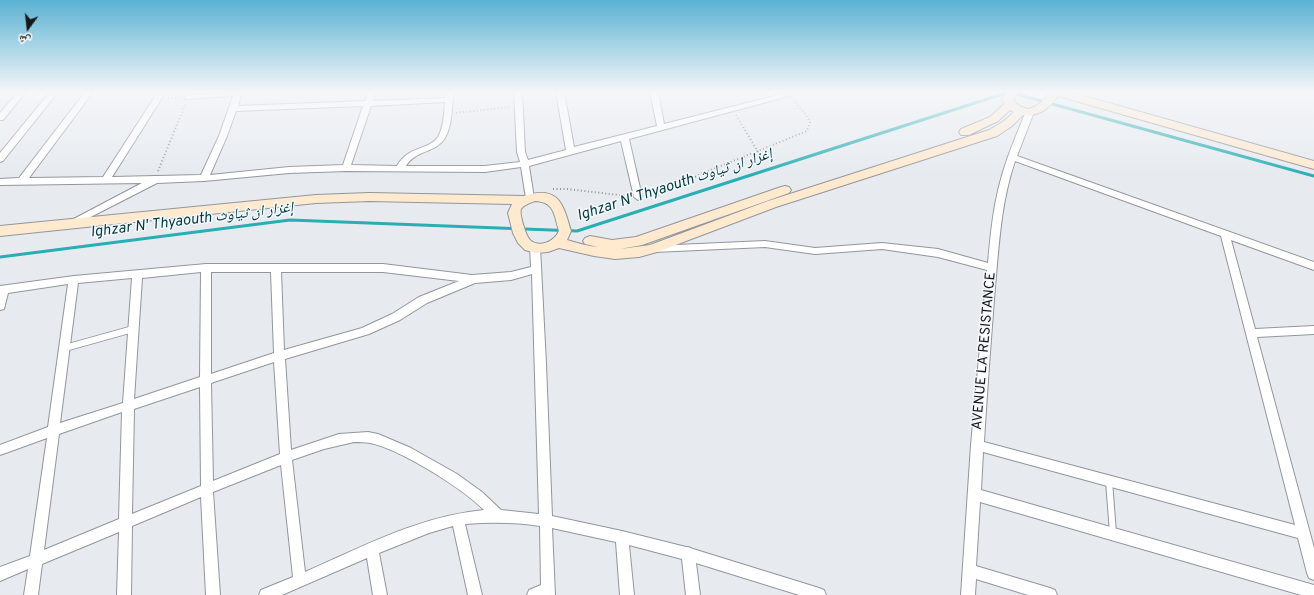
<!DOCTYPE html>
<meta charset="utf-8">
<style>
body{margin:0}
#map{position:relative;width:1314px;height:595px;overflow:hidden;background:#e7ebf0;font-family:Overpass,"Noto Naskh Arabic",sans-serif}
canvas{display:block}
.north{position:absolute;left:8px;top:8px;width:40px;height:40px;-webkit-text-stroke:3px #f4f8fd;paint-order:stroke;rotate:195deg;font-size:11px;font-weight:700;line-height:16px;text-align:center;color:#17181a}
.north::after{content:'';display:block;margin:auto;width:14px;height:18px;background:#17181a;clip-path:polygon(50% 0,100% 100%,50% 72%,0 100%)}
</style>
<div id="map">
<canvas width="1314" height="595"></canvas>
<div class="north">ش</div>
</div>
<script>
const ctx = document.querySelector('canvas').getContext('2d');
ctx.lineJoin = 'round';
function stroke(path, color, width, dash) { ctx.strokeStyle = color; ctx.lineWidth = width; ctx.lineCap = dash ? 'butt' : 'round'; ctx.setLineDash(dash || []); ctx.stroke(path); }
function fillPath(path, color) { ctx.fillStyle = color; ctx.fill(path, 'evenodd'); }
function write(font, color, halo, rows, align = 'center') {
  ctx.font = font + ' Overpass,"Noto Naskh Arabic",sans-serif'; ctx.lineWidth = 3; ctx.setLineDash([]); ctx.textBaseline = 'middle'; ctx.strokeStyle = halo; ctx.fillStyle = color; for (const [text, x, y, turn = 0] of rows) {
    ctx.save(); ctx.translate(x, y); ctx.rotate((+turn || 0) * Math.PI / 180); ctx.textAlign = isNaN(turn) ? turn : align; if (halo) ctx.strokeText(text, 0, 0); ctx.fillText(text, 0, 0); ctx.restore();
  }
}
stroke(new Path2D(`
 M 0,257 L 290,220 L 577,231 L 1009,92 L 1314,176`), '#28aeb3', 3);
const lane = new Path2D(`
 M 65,348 L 133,329
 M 1109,481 L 1113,533`);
const street = new Path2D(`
 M 18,92 L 26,92 L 3,120 L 0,120 L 0,113 Z
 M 50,92 L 58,92 L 3,161 L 0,162 L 0,153 Z
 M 85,92 L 93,92 L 29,178 L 103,177 L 154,98 L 155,92 L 163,92 L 162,98 L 112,177 L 201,175 L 219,136 L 233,96 L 185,99 L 184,97 L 188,95 L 242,92 L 238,106 L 365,101 L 368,92 L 376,92 L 373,101 L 445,98 L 446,92 L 454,92 C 451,107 453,124 445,138 C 436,153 415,150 406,166 L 485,166 L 520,162 L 517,152 L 514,92 L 522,92 L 525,152 L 528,160 L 566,150 L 556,92 L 564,92 L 574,147 L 657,126 L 650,92 L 658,92 L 664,124 L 790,92 L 804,92 L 629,139 L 642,197 L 638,200 L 634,197 L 621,141 L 529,166 L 534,198 L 530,201 L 526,198 L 521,167 L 485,172 L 346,171 L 289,173 L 204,181 L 157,183 L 71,227 L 68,226 L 66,224 L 68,222 L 142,183 L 0,185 L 0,179 L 19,178 ZM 445,102 C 444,113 444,127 438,137 C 428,151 409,145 397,166 L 351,165 L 371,106 ZM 363,106 L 343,165 L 289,167 L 210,175 L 227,136 L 236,111 Z
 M 1027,110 L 1033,110 L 1034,112 L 1017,156 L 1314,262 L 1314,270 L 1231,240 L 1255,329 L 1314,326 L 1314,334 L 1257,337 L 1314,548 L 1314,580 L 1309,578 L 1307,573 L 1298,538 L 983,452 L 981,490 L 1314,585 L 1314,595 L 1301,595 L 980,502 L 976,566 L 1050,588 L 1055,590 L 1057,595 L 1028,595 L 976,579 L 975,595 L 961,595 L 971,445 L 987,270 L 938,257 L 882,249 L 815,254 L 765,247 L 654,252 L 649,249 L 654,246 L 765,241 L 815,248 L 882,243 L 938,249 L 988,263 C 992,217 996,185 1014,141 C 1018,131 1022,120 1027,110 ZM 1015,161 L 1221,236 L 1295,525 L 984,442 C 987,390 991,338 995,287 C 999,244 1001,202 1015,161 Z
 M 535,244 L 540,247 L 546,364 L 552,516 L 622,531 L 686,547 L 688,547 L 693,549 L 819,588 L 824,590 L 826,595 L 799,595 L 696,563 L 700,595 L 686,595 L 682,559 L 629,545 L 634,595 L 620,595 L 616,542 L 552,528 L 555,595 L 527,595 L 529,590 L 541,585 L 540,526 C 515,522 490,522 465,524 L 482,595 L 468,595 L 453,526 L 429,533 L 379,553 L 387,595 L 373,595 L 367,558 L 282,595 L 259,595 L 261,590 L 293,577 L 281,465 L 213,492 L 220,595 L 206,595 L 201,497 L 132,526 L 131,595 L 117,595 L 119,532 L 42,564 L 38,595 L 24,595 L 28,569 L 0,581 L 0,567 L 30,556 L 47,438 L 0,455 L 0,445 L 48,427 L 68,284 L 8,293 L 4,309 L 0,310 L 0,286 L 74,276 L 206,264 L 383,264 L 472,275 L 511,272 L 531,267 L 530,247 ZM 201,272 L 200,377 L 134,399 L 142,278 ZM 211,272 L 271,272 L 274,353 L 211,374 ZM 281,272 L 383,272 L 459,281 L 419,297 L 392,314 L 362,328 L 284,350 ZM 532,274 L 539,514 L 501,510 L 482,492 L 457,474 L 411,448 L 378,434 L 368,432 L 339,434 L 291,450 L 285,359 L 369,334 L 400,320 L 427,303 L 475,283 L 511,280 ZM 132,278 L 123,403 L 60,423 L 78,283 ZM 274,362 L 280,454 L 213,481 L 211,383 ZM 200,387 L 201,486 L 132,514 L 134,409 ZM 122,412 L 119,519 L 44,550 L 59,434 ZM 354,442 C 359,442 365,442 370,443 C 400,449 462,488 484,510 C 420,516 364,546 305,572 L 292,460 L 324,449 Z`);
const secondary = new Path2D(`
 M 1008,92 L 1019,92 L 1013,99 C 1016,105 1022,108 1029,109 C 1036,107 1046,100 1049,92 L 1070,92 L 1084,96 L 1314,161 L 1314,169 L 1058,96 C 1050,108 1038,117 1023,115 L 1012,126 L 997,136 L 776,207 L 657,252 L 639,257 L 615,259 L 594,256 L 559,248 L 548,252 L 536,253 L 525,250 L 518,243 L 513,233 L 508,213 L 512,204 L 369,201 L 316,203 L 0,236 L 0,226 L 316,195 L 369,193 L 524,196 C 559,185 563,204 571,231 L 567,240 C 577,243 587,246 598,247 L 585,244 L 583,241 L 585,238 L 590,236 L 612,240 L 636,237 L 781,187 L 785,186 L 789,187 L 791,190 L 789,193 L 642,245 L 620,249 L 650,245 L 768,201 L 989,130 L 1004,121 L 1014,112 L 1010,110 L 998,121 L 969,135 L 961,135 L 959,132 L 961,129 L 990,117 L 1004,104 L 1002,99 ZM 535,201 C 555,202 554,215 559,231 C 554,242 539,248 530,240 C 526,236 519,214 521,209 C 524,205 530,203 535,201 Z`);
stroke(lane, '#92969b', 8);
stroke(street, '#92969b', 2);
stroke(secondary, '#92969b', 2);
stroke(new Path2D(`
 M 302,92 L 309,98
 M 168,98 L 179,98
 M 456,113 L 510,107
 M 736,115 L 758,152
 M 158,171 L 185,105
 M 553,189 L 567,189 L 628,196
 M 647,197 L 661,194 L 701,174 L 807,131 L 810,122 L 804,112 L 793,101`), '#929599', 2, [1, 2.5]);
stroke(lane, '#fff', 6);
fillPath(street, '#fff');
fillPath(secondary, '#ffe9cf');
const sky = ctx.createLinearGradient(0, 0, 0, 176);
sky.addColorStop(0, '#5bb2d3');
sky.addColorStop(0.52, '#f4f6f8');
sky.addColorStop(1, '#f4f6f800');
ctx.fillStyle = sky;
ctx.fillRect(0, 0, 1314, 176);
write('14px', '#17181a', '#f4f8fd', [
 ["AVENUE LA RESISTANCE",985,351,-85]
]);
write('italic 15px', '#003b3d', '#f4f8fd', [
 ["Ighzar N' Thyaouth إغزار ان ثياوث",675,186,-18],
 ["Ighzar N' Thyaouth إغزار ان ثياوث",192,221,-7]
]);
</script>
